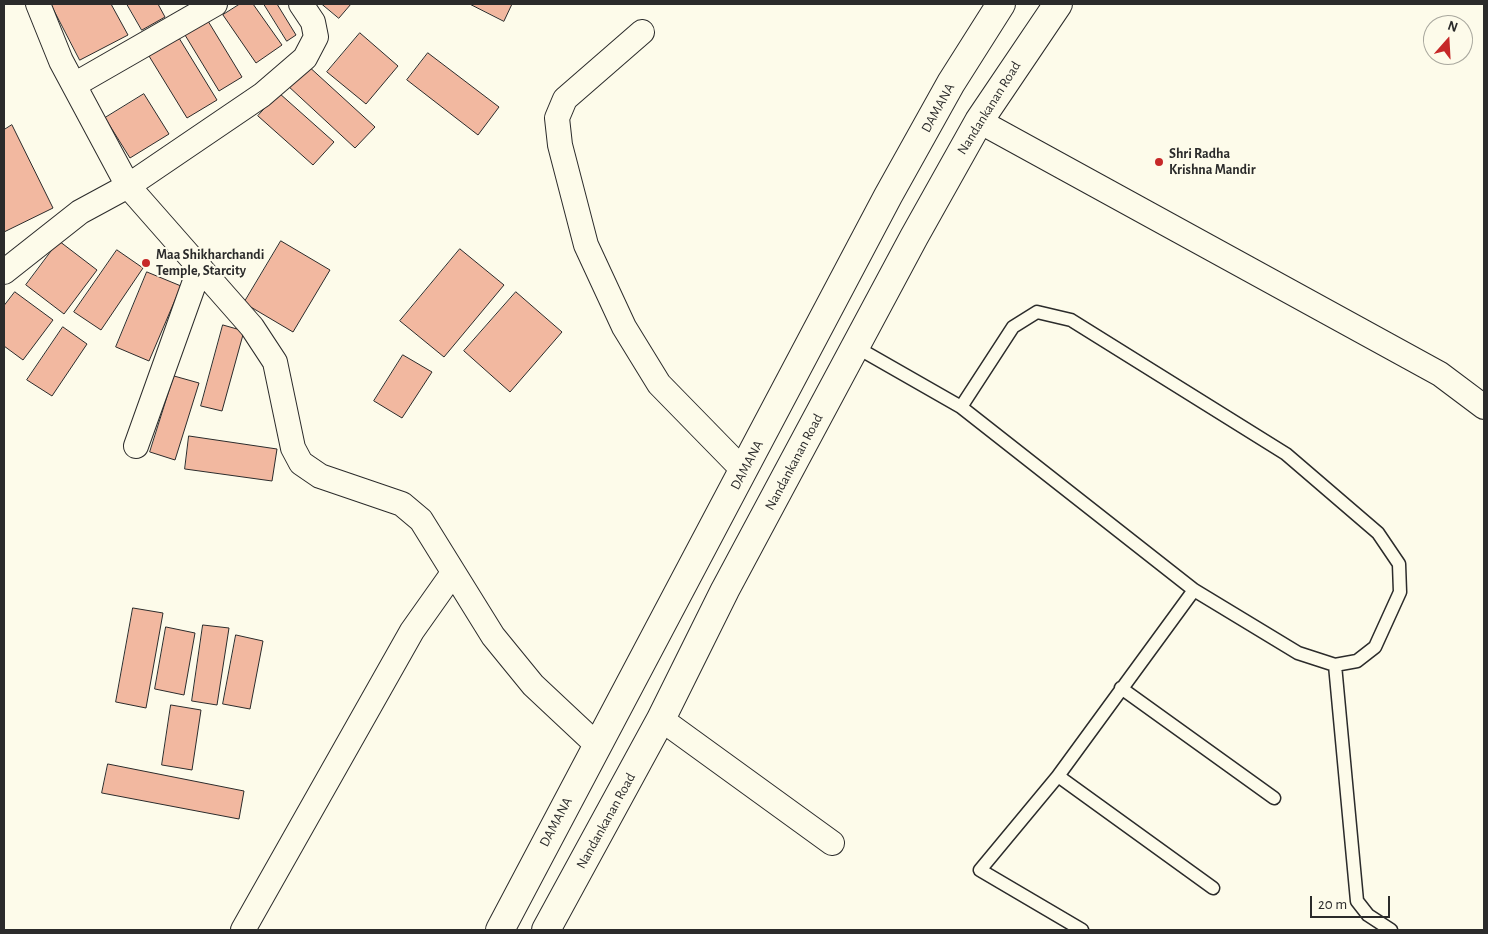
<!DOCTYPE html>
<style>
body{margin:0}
#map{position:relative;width:1488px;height:934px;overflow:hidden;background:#fdfbea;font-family:"Alegreya Sans",sans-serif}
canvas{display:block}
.frame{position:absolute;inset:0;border:5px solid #2b2b2b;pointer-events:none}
.north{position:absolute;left:1423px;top:15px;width:50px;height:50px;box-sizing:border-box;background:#fdfbea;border:1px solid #a9a89e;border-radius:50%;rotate:19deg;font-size:14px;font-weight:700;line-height:20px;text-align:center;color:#2b2b2b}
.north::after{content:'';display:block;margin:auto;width:18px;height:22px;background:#c62828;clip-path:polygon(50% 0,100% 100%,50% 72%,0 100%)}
.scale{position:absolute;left:1310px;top:896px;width:80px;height:22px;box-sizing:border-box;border:2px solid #2b2b2b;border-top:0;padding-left:6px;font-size:15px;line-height:18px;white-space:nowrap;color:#2b2b2b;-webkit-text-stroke:4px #fdfbea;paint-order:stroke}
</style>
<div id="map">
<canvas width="1488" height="934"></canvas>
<div class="frame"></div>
<div class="north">N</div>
<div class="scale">20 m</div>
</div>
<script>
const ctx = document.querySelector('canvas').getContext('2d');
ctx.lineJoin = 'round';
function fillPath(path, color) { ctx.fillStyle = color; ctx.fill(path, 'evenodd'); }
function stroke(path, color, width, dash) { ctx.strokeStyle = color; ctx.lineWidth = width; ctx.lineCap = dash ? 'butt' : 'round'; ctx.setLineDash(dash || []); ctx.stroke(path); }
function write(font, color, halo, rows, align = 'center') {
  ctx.font = font + ' "Alegreya Sans",sans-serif'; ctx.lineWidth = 4; ctx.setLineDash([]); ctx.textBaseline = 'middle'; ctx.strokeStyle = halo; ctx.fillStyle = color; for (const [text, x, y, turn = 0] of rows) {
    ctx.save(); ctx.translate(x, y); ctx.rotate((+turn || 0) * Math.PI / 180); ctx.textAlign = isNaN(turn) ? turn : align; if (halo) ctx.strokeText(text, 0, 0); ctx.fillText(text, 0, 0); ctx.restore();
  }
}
const building = new Path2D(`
 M 51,4 L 111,4 L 128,35 L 80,60 Z
 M 127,4 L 158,4 L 165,17 L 142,30 Z
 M 240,4 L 253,4 L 282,45 L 256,63 L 223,15 Z
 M 264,4 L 277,4 L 296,35 L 287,41 Z
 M 322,4 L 351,4 L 339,18 Z
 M 470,4 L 512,4 L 504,21 Z
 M 208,21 L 242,77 L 219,91 L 185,35 Z
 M 360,33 L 398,66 L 366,104 L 327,72 Z
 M 179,38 L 217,100 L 187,118 L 149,56 Z
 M 428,53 L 499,107 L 478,135 L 407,80 Z
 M 306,64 L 375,127 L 355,148 L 287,85 Z
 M 279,93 L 334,142 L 313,165 L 258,116 Z
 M 144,94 L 169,134 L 130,158 L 105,118 Z
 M 12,125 L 53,208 L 4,232 L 4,130 Z
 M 59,241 L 97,270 L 64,314 L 26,285 Z
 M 281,241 L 330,270 L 293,332 L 244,303 Z
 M 460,249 L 504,285 L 444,357 L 400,321 Z
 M 117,250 L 143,268 L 101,330 L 74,312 Z
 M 147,272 L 181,286 L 149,361 L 116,347 Z
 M 15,292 L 53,320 L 23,360 L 4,346 L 4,306 Z
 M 516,292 L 562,332 L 510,392 L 464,351 Z
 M 223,325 L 244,331 L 222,411 L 201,406 Z
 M 63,327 L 87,344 L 52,396 L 27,380 Z
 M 403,355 L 432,372 L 402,418 L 374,401 Z
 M 174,376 L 199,383 L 175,460 L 150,452 Z
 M 189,436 L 277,449 L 272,481 L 185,469 Z
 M 133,608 L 163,613 L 146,708 L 116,702 Z
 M 203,625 L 229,628 L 217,705 L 192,701 Z
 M 166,627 L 195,633 L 184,695 L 155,689 Z
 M 236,635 L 263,641 L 250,709 L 223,704 Z
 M 171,705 L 201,710 L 192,770 L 162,765 Z
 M 108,764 L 244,791 L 239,819 L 102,793 Z`);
fillPath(building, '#f2b8a0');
stroke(building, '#2b2b2b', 1);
const service = new Path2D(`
 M 856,347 L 961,407 L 1194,590 L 1298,653 L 1335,665 L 1357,661 L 1375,647 L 1400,592 L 1399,564 L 1378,533 L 1286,454 L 1071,320 L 1037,312 L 1013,327 L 961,407
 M 1335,665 L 1357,901 L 1368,915 L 1391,930
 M 1121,688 L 1274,798
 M 1058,776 L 1213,888
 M 1082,930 L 980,870 L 1058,776 L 1194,590`);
const minor = new Path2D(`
 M 38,4 L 61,61 L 128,186 L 252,327 L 275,362 L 293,448 L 301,463 L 320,476 L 402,504 L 421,520 L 493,636 L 533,685 L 597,745
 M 642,32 L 565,99 L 557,118 L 560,145 L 586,245 L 624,327 L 659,384 L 744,471
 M 74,85 L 215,4
 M 979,121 L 1440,374 L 1484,407
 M 4,272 L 80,212 L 128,186 L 262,95 L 305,58 L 316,37 L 313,22 L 301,4
 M 136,446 L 200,267
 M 661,719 L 832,843
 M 243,930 L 412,631 L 453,573`);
const primary = new Path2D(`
 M 500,930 L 888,196 L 951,83 L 1001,4
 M 546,930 L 661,719 L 725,590 L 914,237 L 979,121 L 1058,4`);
stroke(service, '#2b2b2b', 15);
stroke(minor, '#2b2b2b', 26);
stroke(primary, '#2b2b2b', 30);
stroke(service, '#fdfbea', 12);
stroke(minor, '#fdfbea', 24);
stroke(primary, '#fdfbea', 28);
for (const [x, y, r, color] of [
 [1159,162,5,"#c62828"],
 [146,263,5,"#c62828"]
]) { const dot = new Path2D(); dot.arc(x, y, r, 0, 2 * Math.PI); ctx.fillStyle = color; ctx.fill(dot); stroke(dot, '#fdfbea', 2); }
write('14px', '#2b2b2b', '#fdfbea', [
 ["DAMANA",938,108,-61],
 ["Nandankanan Road",989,108,-58],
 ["Nandankanan Road",794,462,-62],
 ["DAMANA",747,465,-62],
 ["Nandankanan Road",606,821,-61],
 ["DAMANA",556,822,-62]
]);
write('bold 14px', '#2b2b2b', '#fdfbea', [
 ["Shri Radha",1169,154],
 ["Krishna Mandir",1169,170],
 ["Maa Shikharchandi",156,255],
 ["Temple, Starcity",156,271]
], 'left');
</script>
